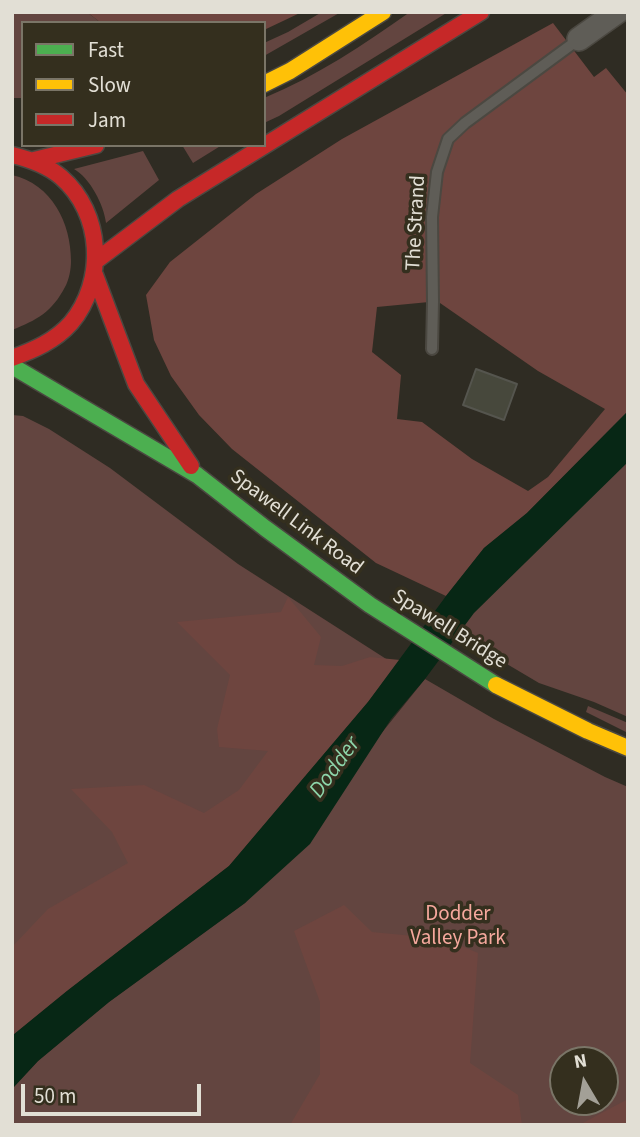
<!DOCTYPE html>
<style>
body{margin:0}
#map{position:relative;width:640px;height:1137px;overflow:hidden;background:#2f2c23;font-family:"Source Sans 3",sans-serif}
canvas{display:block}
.frame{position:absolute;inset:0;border:14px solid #e2dfd5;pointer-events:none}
.legend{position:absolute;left:21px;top:21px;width:245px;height:126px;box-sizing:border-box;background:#342f1e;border:2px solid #7a7567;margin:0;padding:9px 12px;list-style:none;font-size:21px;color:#e2dfd5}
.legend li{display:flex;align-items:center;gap:14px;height:35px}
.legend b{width:35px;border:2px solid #7a7567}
.north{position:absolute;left:549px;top:1046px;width:70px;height:70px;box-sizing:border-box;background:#342f1e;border:2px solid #7a7567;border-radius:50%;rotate:350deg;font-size:19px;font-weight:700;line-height:28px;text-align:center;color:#e2dfd5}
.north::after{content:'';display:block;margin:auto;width:24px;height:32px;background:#a3a097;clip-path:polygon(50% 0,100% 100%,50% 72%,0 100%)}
.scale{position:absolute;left:21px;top:1084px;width:180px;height:32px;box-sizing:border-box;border:4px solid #e2dfd5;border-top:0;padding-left:9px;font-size:21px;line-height:24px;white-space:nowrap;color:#e2dfd5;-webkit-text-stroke:5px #342f1e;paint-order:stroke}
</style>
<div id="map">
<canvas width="640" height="1137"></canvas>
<div class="frame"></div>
<ul class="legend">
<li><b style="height:9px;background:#4caf50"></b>Fast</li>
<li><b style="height:9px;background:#ffc107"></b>Slow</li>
<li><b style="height:9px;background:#c62828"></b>Jam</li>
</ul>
<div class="north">N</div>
<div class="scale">50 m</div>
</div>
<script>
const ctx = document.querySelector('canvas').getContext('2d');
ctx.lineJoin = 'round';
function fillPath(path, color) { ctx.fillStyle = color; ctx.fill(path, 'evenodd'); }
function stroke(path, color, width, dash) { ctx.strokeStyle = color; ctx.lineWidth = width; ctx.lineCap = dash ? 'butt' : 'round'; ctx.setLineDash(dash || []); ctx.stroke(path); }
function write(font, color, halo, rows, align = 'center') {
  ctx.font = font + ' "Source Sans 3",sans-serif'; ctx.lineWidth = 7; ctx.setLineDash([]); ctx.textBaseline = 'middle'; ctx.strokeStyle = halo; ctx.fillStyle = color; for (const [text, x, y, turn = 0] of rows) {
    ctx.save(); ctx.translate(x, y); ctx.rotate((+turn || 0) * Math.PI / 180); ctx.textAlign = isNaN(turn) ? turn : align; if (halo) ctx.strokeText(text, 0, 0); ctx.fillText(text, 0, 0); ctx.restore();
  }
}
fillPath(new Path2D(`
 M 12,12 L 87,12 L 101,23 L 23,23 L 23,98 L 12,98 Z
 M 322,12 L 341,12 L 264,56 L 264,43 L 288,32 Z
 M 410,12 L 448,12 L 279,116 L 264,123 L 264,98 C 317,76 363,45 410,12 Z
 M 182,145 L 222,145 L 193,163 Z
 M 143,151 L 159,180 L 106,223 C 104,205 90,178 74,169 Z
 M 12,175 C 52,184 71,223 71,261 C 71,269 69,280 65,287 C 52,312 37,320 12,330 Z
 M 628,411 L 628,717 L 594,702 L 539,683 L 468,641 L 435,612 Z
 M 12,415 L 23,416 L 49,429 L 110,468 L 238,564 L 394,664 L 12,997 Z
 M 425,679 L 494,719 L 605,777 L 628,787 L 628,1125 L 12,1125 L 12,1089 L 38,1061 L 109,1002 L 245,903 ZM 563,1060 L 605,1060 L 605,1102 L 563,1102 Z
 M 588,706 L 628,723 L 628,733 L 586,712 Z`), '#634540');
fillPath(new Path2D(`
 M 87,12 L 302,12 L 264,30 L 264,23 L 101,23 Z
 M 553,23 L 594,77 L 606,68 L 628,95 L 628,411 L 527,513 L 484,548 L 446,596 L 376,563 L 232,449 L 199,415 L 171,376 L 154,340 L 146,295 L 170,262 L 256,194 L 342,139 ZM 429,302 L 440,303 L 538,371 L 605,409 L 548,477 L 528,491 L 472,459 L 422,422 L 397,419 L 401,375 L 372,352 L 377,307 Z
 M 288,597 L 321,637 L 314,665 L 342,666 L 370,657 L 400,660 L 368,702 L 229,866 L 67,991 L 12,1036 L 12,947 L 48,909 L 128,863 L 112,832 L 71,789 L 144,785 L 204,813 L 239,790 L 268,751 L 219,747 L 217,729 L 230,675 L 177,622 L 281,612 Z
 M 344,905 L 372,932 L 445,939 L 478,953 L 470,1063 L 518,1095 L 522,1125 L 290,1125 L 320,1074 L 320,1002 L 294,931 Z
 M 628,1099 L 628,1125 L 579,1125 Z`), '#6e453f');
fillPath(new Path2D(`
 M 628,411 L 628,462 L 474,613 L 425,679 L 391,719 L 310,844 L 245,903 L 109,1002 L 38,1061 L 12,1089 L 13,1035 L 67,991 L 229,866 L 368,702 L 446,596 L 484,548 L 527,513 Z`), '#072715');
const building = new Path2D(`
 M 476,369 L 517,384 L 504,420 L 463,405 Z`);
fillPath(building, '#47483c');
stroke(building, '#55554e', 2);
const lane = new Path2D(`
 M 432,349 L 433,302 L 432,217 L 437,172 L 448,139 L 465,123 L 579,39`);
const street = new Path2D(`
 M 579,39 L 617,12`);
const fast = new Path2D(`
 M 12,366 L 197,475 L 265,528 L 370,605 L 496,685`);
const slow = new Path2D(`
 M 264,84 L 290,71 L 383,12
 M 496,685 L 588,731 L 628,748`);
const jam = new Path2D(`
 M 12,155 C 29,159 47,165 61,177 C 103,213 106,281 71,323 C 55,341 34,350 12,358
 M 34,160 L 96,145
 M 97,260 L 178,199 L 481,12
 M 95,275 L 136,384 L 191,466`);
stroke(lane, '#4b4841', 14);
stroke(street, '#4b4841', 26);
stroke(fast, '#4b4841', 19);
stroke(slow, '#4b4841', 19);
stroke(jam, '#4b4841', 19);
stroke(lane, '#5f5d57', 10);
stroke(street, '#5f5d57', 23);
stroke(fast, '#4caf50', 16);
stroke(slow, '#ffc107', 16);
stroke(jam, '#c62828', 16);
write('21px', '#e2dfd5', '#342f1e', [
 ["The Strand",417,223,-87],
 ["Spawell Link Road",296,523,37],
 ["Spawell Bridge",449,630,32]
]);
write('21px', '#f6a89d', '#342f1e', [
 ["Dodder",458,915],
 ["Valley Park",458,939]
]);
write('italic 23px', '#8dd5aa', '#342f1e', [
 ["Dodder",336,768,-54]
]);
</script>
